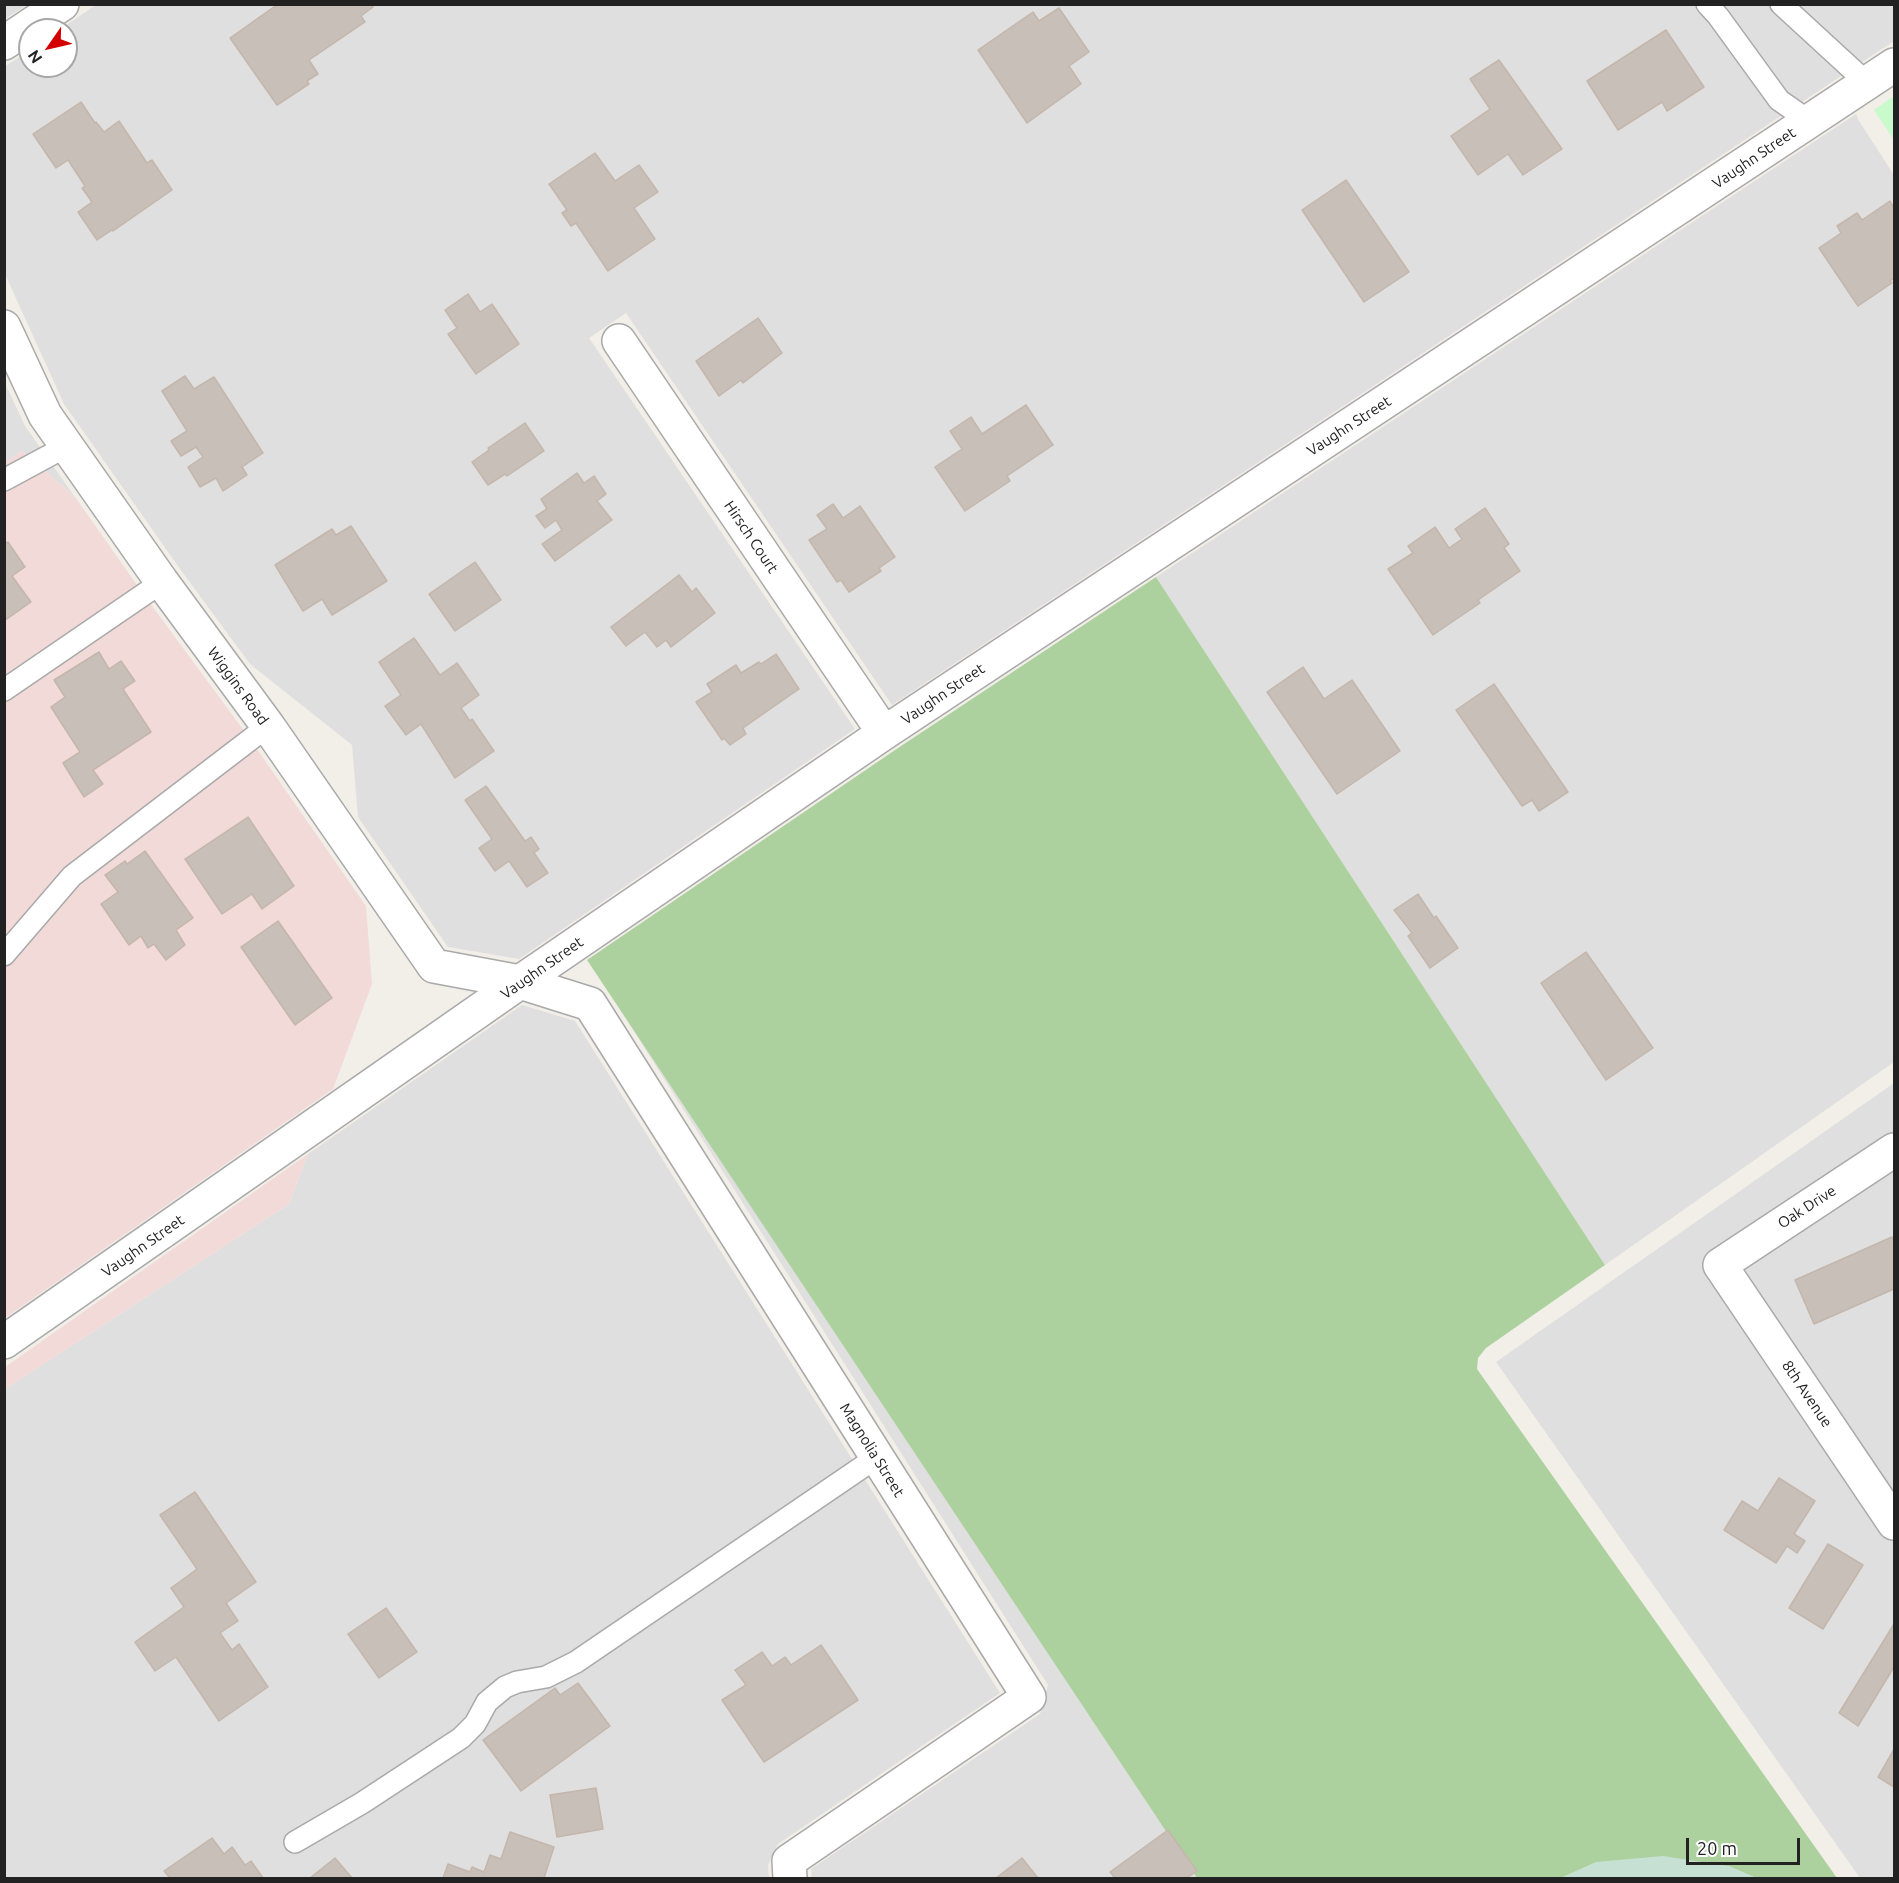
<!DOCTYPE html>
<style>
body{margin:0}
#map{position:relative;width:1899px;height:1883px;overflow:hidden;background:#f2efe9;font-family:Ubuntu,sans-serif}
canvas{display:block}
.frame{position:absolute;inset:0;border:6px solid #222;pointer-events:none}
.north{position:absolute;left:18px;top:18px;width:60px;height:60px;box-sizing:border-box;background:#fff;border:2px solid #a7a7a7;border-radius:50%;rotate:236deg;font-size:16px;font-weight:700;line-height:24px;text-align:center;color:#222}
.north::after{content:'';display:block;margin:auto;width:21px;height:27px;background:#d40000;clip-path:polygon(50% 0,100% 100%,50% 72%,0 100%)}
.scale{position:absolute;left:1686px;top:1838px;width:114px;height:27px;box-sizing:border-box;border:3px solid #222;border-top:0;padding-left:8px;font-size:18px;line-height:21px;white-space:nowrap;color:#222;-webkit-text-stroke:4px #fff;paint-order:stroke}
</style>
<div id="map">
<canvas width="1899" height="1883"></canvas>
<div class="frame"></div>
<div class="north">N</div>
<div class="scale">20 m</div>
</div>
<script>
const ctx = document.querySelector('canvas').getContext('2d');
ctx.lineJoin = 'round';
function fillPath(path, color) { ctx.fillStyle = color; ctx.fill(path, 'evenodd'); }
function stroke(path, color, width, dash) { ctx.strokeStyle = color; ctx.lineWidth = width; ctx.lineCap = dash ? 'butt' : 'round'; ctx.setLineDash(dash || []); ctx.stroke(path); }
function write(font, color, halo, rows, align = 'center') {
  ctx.font = font + ' Ubuntu,sans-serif'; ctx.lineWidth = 4.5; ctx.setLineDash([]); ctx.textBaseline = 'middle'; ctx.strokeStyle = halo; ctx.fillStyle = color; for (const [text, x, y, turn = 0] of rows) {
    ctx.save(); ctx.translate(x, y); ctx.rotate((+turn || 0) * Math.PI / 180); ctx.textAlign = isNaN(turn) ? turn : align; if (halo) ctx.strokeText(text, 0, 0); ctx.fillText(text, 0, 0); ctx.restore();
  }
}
fillPath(new Path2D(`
 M 5,4 L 27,4 L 27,5 L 5,19 Z
 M 97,4 L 1894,5 L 1894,41 L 892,705 L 626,313 L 589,338 L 855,729 L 519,959 L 448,947 L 358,817 L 352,745 L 250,664 L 180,569 L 64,404 L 5,274 L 4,67 L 30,50 L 30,66 L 66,66 L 66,30 L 59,30 Z
 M 1856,114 L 1859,121 L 1894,175 L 1894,1062 L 1605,1265 L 1156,577 Z
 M 4,381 L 25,426 L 75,497 L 22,451 L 5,463 Z
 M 616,1003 L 1197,1878 L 812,1878 L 811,1869 L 1040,1714 L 1048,1685 Z
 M 522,1005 L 575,1021 L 1000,1693 L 778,1844 L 768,1865 L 769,1878 L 5,1878 L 5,1389 L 289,1204 L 308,1154 Z
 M 1894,1083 L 1894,1878 L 1860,1878 L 1496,1362 Z`), '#e0dfdf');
fillPath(new Path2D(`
 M 22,451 L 75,497 L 144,595 L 250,739 L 366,906 L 372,984 L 333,1089 L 5,1318 L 4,463 Z
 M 308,1154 L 289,1204 L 5,1389 L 5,1367 Z`), '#f2dad9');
fillPath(new Path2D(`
 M 1156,577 L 1605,1265 L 1486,1348 L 1478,1358 L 1477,1369 L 1837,1878 L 1756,1878 L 1728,1866 L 1597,1862 L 1561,1878 L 1197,1878 L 587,960 L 895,750 Z`), '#add19e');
fillPath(new Path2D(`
 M 1663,1856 L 1728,1866 L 1756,1878 L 1561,1878 L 1596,1862 Z`), '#c6e0d4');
fillPath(new Path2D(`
 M 1894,96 L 1894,140 L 1874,110 Z`), '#c8facc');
const building = new Path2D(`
 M 278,4 L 371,4 L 373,7 L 361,16 L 365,22 L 309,60 L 318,74 L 307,81 L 309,84 L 277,105 L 230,38 Z
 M 1059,8 L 1089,52 L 1069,66 L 1081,84 L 1027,123 L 978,50 L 1033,12 L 1039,21 Z
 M 1666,30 L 1704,87 L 1667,111 L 1662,102 L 1618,130 L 1587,81 Z
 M 1499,60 L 1562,149 L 1523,175 L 1508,154 L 1478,175 L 1451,136 L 1490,109 L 1470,79 Z
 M 81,102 L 95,123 L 96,122 L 104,132 L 119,121 L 147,163 L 152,160 L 172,190 L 113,231 L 112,230 L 97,240 L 78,212 L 92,202 L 82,188 L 85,186 L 68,160 L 56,168 L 33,134 Z
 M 595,153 L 615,181 L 639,165 L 658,192 L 634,208 L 655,239 L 608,271 L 576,223 L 571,226 L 562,213 L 567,210 L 549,184 Z
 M 1346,180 L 1409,272 L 1364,302 L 1302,210 Z
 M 1890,201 L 1894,208 L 1894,278 L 1890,281 L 1892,283 L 1858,306 L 1819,248 L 1841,233 L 1837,226 L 1857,213 L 1862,220 Z
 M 468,294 L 480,312 L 492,304 L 519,344 L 476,374 L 448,334 L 457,328 L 445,310 Z
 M 758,318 L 782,353 L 743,383 L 741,380 L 719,396 L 696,361 Z
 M 185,376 L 194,389 L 214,377 L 263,453 L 242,467 L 247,475 L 223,491 L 216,478 L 200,487 L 188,467 L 203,457 L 196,447 L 181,456 L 171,441 L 187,431 L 162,391 Z
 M 1026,405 L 1053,445 L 1007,476 L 1010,481 L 965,511 L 935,467 L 962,449 L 950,431 L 971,417 L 982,434 Z
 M 525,423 L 544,451 L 507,476 L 505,474 L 488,485 L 472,462 L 489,450 L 488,448 Z
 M 577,473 L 584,483 L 594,476 L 606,494 L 597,501 L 612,520 L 555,561 L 542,544 L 562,530 L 556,520 L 545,528 L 536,516 L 547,509 L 541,499 Z
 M 833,504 L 843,518 L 860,506 L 895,557 L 879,568 L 881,571 L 849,592 L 841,580 L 837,582 L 809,540 L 827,529 L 817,515 Z
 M 1485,508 L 1509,544 L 1504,548 L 1520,571 L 1478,600 L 1480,603 L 1433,635 L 1388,569 L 1413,553 L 1408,546 L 1435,527 L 1449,548 L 1462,539 L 1455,529 Z
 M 351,526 L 387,581 L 332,615 L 322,599 L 303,611 L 275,565 L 332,529 L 336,535 Z
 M 8,542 L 25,567 L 12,576 L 31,602 L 4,621 L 4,544 Z
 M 475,562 L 501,600 L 455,631 L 429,594 Z
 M 679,575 L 692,592 L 696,588 L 715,613 L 671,647 L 666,640 L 657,647 L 645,632 L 626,646 L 611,627 Z
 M 414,638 L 440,675 L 457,663 L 479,695 L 461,708 L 470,721 L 472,719 L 494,751 L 455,778 L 421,724 L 406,735 L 385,706 L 401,695 L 379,662 Z
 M 99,652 L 109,669 L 121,661 L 135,681 L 123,689 L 151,732 L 93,770 L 103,784 L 84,797 L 63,763 L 80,752 L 51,707 L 65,697 L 54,680 Z
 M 776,654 L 799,689 L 743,728 L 746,734 L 730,745 L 724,738 L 722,740 L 696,702 L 712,692 L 707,684 L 736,665 L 741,673 L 759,662 L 761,664 Z
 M 1303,667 L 1324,699 L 1352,680 L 1400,751 L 1337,794 L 1267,692 Z
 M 1494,684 L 1568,792 L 1539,811 L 1532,800 L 1522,806 L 1456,710 Z
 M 486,786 L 525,841 L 531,837 L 539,849 L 534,853 L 548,873 L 527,887 L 509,861 L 495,871 L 479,848 L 492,839 L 465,800 Z
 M 248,817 L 294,886 L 262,909 L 252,894 L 222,914 L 185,859 Z
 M 145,851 L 193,918 L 176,930 L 185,945 L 166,960 L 154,944 L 148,948 L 141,936 L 129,945 L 101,904 L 118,892 L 105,875 L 125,861 L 127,864 Z
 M 1418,894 L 1434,918 L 1436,916 L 1458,948 L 1430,968 L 1408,936 L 1412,933 L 1394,910 Z
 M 278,921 L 332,998 L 295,1025 L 241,947 Z
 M 1586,952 L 1653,1048 L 1606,1080 L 1541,983 Z
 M 1892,1237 L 1894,1242 L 1894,1289 L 1814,1324 L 1795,1280 Z
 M 1779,1478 L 1815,1501 L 1794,1534 L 1805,1541 L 1797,1553 L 1787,1546 L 1776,1563 L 1724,1530 L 1742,1501 L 1758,1511 Z
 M 195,1492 L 256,1582 L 226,1603 L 238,1621 L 220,1633 L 232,1650 L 239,1644 L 268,1687 L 219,1721 L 176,1657 L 155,1671 L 135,1642 L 184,1607 L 171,1588 L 197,1569 L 160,1515 Z
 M 1828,1544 L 1863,1565 L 1823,1629 L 1789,1608 Z
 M 386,1608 L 417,1652 L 379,1678 L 348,1634 Z
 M 1894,1624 L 1894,1667 L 1858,1726 L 1839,1713 Z
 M 821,1645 L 858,1700 L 764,1762 L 722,1700 L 746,1685 L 735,1670 L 762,1652 L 772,1666 L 785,1657 L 791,1665 Z
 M 578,1683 L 610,1726 L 521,1791 L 483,1740 L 555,1688 L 560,1695 Z
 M 1894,1749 L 1894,1787 L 1878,1777 Z
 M 596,1788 L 603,1829 L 557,1837 L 550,1795 Z
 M 1168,1830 L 1197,1871 L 1187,1878 L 1115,1878 L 1110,1872 Z
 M 510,1832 L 554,1847 L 544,1878 L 443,1878 L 448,1864 L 470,1872 L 472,1867 L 484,1872 L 490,1855 L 501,1859 Z
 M 212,1838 L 224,1854 L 232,1847 L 245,1865 L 251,1861 L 263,1878 L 170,1878 L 164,1871 Z
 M 335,1858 L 352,1878 L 310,1878 Z
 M 1022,1858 L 1038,1878 L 996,1878 Z`);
fillPath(building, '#c7bfb8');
stroke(building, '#c4b6ab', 1.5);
const service = new Path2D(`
 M 1707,4 L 1718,16 L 1779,100 L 1809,121
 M 1781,4 L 1867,83
 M 4,480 L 67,446
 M 4,690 L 162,582
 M 4,955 L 72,876 L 268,726
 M 295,1842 L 362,1803 L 461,1738 L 475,1724 L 487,1702 L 505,1687 L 517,1682 L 546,1677 L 576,1662 L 877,1457`);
const minor = new Path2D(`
 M 4,43 L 62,4
 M 4,327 L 45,415 L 162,582 L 268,726 L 434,966 L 520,982 L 590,1004 L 1029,1697 L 789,1861 L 790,1878
 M 619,341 L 884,733
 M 1894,1150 L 1720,1265 L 1894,1523
 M 4,1342 L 520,982 L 884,733 L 1894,65`);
stroke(service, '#a9a9a9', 24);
stroke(minor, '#a9a9a9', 36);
stroke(service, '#fff', 21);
stroke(minor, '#fff', 33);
write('15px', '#222', '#fff', [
 ["Vaughn Street",1754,158,-34],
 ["Vaughn Street",1349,426,-33],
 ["Hirsch Court",751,537,56],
 ["Wiggins Road",238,686,54],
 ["Vaughn Street",943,694,-34],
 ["Vaughn Street",542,968,-35],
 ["Oak Drive",1807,1207,-33],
 ["Vaughn Street",143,1246,-35],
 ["8th Avenue",1807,1394,56],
 ["Magnolia Street",872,1450,58]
]);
</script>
